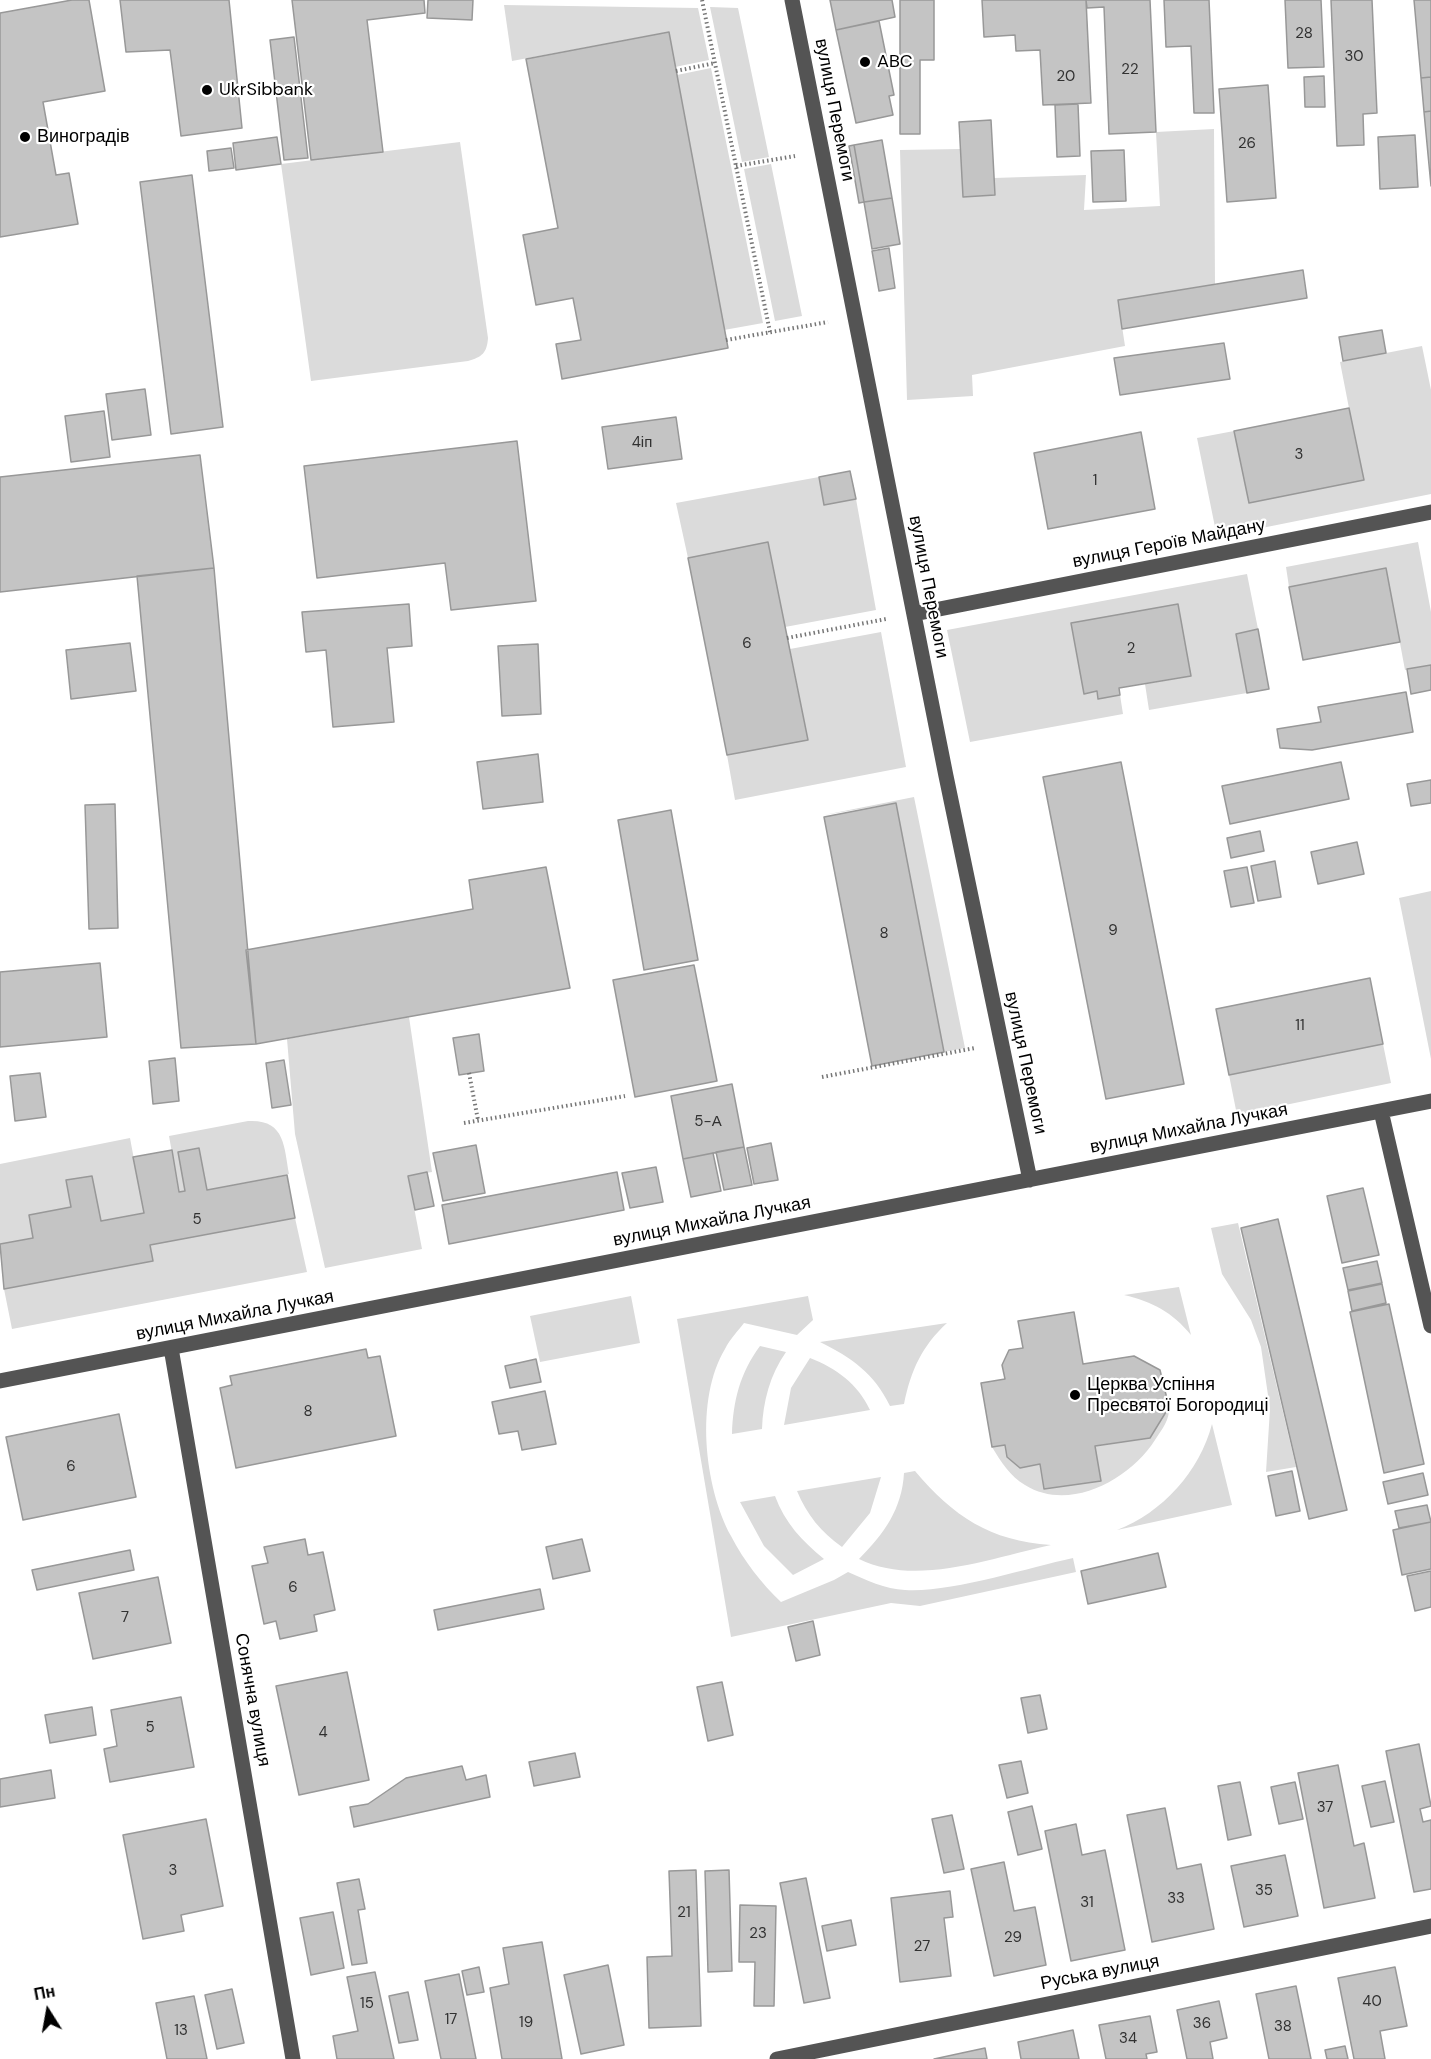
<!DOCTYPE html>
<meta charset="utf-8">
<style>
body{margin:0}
#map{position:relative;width:1431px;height:2059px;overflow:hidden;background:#fff;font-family:"DM Sans",sans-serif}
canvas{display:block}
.north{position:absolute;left:18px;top:1981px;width:60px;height:60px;-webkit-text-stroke:4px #fff;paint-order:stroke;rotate:349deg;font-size:16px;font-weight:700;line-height:24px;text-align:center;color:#000}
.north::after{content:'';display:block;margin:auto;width:21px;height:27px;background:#000;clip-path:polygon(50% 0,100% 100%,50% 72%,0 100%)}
</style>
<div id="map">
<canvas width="1431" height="2059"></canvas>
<div class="north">Пн</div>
</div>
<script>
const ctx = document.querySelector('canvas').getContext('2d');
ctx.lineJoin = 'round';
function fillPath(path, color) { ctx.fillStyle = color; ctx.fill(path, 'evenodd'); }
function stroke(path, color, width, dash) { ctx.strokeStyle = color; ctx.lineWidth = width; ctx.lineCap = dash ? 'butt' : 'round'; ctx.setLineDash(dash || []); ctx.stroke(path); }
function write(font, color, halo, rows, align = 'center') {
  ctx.font = font + ' "DM Sans",sans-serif'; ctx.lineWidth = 4.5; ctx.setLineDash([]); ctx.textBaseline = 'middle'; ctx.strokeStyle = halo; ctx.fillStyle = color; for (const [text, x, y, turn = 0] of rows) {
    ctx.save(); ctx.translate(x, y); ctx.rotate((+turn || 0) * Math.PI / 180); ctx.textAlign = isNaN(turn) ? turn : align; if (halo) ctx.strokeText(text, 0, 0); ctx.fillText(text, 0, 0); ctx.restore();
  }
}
fillPath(new Path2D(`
 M 504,5 L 698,8 L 709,60 L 675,67 L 668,32 L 512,61 Z
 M 710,7 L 738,8 L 769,157 L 742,162 Z
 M 711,68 L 763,323 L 724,330 L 677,75 Z
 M 1214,129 L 1215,284 L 1118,300 L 1125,346 L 972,375 L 973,396 L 907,400 L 900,150 L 961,149 L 964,197 L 995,195 L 994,178 L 1086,175 L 1084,210 L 1160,206 L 1156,132 Z
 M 460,142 L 488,338 C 487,353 482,357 468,361 L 311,381 L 281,164 Z
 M 771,164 L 802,316 L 775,321 L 744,169 Z
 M 1422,346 L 1431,390 L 1431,494 L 1217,537 L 1197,438 L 1234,431 L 1249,503 L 1363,480 L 1340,362 Z
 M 819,477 L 824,505 L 856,499 L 876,610 L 785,627 L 768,542 L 688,558 L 676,503 Z
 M 1418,542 L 1431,612 L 1431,665 L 1405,670 L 1386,568 L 1289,587 L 1286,567 Z
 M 1247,574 L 1258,629 L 1236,634 L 1247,693 L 1149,710 L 1145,684 L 1191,676 L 1071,623 L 1084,694 L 1097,691 L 1098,699 L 1120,695 L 1123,714 L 970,742 L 947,630 Z
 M 881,632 L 906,767 L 735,800 L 727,755 L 808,740 L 790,649 Z
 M 914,797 L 965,1048 L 944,1052 L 896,803 L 824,815 Z
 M 1431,891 L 1431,1059 L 1399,898 Z
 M 409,1017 L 432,1172 L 408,1176 L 422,1249 L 325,1268 L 295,1134 L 287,1039 Z
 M 1383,1044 L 1391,1083 L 1237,1115 L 1229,1075 Z
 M 248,1121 C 285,1119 284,1146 289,1174 L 207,1190 L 198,1148 L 178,1152 L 185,1191 L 179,1192 L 169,1136 Z
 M 130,1138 L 144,1213 L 101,1221 L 92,1176 L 66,1180 L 71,1207 L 29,1215 L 33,1238 L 0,1244 L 0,1164 Z
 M 295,1218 L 307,1272 L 12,1329 L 4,1289 L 153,1261 L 150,1245 Z
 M 1238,1223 L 1296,1467 L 1266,1472 L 1270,1409 L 1261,1347 L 1251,1320 L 1222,1274 L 1211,1228 Z
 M 1179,1287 L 1191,1335 C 1172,1312 1153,1302 1124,1295 Z
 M 631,1296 L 640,1343 L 540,1362 L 530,1316 Z
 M 808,1296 L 813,1320 L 797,1335 L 744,1323 C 738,1331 730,1339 725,1349 C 695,1399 704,1486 731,1536 C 744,1561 761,1583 781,1602 L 834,1580 L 848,1572 C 866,1580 885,1589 905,1590 C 950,1593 1027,1568 1073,1558 L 1076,1572 L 920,1606 L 891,1603 L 731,1637 L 677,1319 Z
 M 947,1323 C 922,1346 911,1370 904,1404 L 890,1406 C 874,1373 852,1358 820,1342 Z
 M 760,1346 L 786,1352 C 770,1375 763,1401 762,1429 L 732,1434 C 733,1401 740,1373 760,1346 Z
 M 810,1358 C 836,1368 858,1384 870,1410 L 784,1425 L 791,1388 Z
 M 1169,1407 C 1170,1420 1162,1429 1155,1440 C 1130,1479 1070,1513 1025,1485 C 1010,1476 1001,1462 992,1447 L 1005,1445 L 1007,1457 L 1020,1468 L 1040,1464 L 1044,1489 L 1100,1481 L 1095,1446 L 1150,1438 Z
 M 1212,1424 L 1232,1505 L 1117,1530 C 1162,1513 1200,1471 1212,1424 Z
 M 915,1471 C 953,1516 990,1541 1051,1545 C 991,1558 916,1587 859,1559 C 884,1534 902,1509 904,1473 Z
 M 881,1477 L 870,1513 L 842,1547 C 821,1532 807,1515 797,1491 Z
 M 775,1496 C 785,1523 802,1541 824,1559 L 793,1575 L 764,1546 L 740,1502 Z`), '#dbdbdb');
const building = new Path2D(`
 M 72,0 L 89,0 L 105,91 L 43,102 L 56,175 L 69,173 L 78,224 L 0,237 L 0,13 Z
 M 120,0 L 229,0 L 242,128 L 181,136 L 170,50 L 126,52 Z
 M 292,0 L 424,0 L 425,13 L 367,20 L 383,152 L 311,160 Z
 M 428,0 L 473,0 L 472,20 L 427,18 Z
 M 830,0 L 892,0 L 895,17 L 836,30 Z
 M 900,0 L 934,0 L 934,60 L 920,60 L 920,134 L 900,134 Z
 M 982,0 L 1086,0 L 1091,103 L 1043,105 L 1040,50 L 1016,51 L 1015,35 L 984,37 Z
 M 1086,0 L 1150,0 L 1156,132 L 1109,134 L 1104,7 L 1087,8 Z
 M 1164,0 L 1209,0 L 1214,113 L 1194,113 L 1191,46 L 1166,47 Z
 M 1285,0 L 1321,0 L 1324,67 L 1288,68 Z
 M 1331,0 L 1372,0 L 1377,113 L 1363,114 L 1364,145 L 1337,146 Z
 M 1414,0 L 1431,0 L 1431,77 L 1421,78 Z
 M 879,21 L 894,95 L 889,96 L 893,115 L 856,123 L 836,30 Z
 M 669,32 L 728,348 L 562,379 L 556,344 L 581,340 L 573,298 L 536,305 L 523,235 L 558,228 L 526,59 Z
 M 294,37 L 308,158 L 284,160 L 270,40 Z
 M 1324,76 L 1325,107 L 1305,107 L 1304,77 Z
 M 1431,77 L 1431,111 L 1424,112 L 1421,78 Z
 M 1268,85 L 1276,198 L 1227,202 L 1219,89 Z
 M 1078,104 L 1080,156 L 1057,157 L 1055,105 Z
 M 1431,111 L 1431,186 L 1424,112 Z
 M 991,120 L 995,195 L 963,197 L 959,122 Z
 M 1415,135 L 1418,187 L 1380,189 L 1378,137 Z
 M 277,137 L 281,164 L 236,170 L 233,143 Z
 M 882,140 L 892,198 L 864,202 L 854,145 Z
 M 854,145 L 864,202 L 859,203 L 849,146 Z
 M 231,148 L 234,168 L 209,171 L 207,151 Z
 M 1124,150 L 1126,201 L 1093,202 L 1091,151 Z
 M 192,175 L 223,427 L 171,434 L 140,182 Z
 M 892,198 L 900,244 L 872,249 L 864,202 Z
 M 889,248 L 895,288 L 879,291 L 872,251 Z
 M 1303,270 L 1307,298 L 1122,329 L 1118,300 Z
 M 1382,330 L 1386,353 L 1343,361 L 1339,337 Z
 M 1224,343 L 1230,379 L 1120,395 L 1114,358 Z
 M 145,389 L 151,435 L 112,440 L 106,394 Z
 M 1349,408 L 1364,480 L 1249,503 L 1234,431 Z
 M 104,411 L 110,457 L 71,462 L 65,416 Z
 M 676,417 L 682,459 L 608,469 L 602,427 Z
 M 1141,432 L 1155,509 L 1048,529 L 1034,453 Z
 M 517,441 L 536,601 L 451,610 L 445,563 L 317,578 L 304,466 Z
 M 200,455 L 214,568 L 0,592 L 0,477 Z
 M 850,471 L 856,499 L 824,505 L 819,477 Z
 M 768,542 L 808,740 L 727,755 L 688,558 Z
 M 214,568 L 256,1044 L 181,1048 L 137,576 Z
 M 1386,568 L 1400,642 L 1303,660 L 1289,587 Z
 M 409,604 L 412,646 L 387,648 L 394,722 L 333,727 L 326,650 L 306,652 L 302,612 Z
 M 1178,604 L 1191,676 L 1119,688 L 1120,695 L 1098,699 L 1097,691 L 1084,694 L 1071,623 Z
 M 1258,629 L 1269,689 L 1247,693 L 1236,634 Z
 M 130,643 L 136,691 L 71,699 L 66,650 Z
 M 538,644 L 541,714 L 502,716 L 498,646 Z
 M 1431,665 L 1431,690 L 1411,694 L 1407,669 Z
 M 1406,692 L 1413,732 L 1312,750 L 1280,748 L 1277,729 L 1321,722 L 1318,707 Z
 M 538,754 L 543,802 L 483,809 L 477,762 Z
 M 1121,762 L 1184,1084 L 1106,1099 L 1043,777 Z
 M 1341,762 L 1349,799 L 1230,824 L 1222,786 Z
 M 1431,780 L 1431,803 L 1411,806 L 1407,784 Z
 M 896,803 L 944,1052 L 872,1066 L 824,817 Z
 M 115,804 L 118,928 L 89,929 L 85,805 Z
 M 671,810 L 698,960 L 644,970 L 618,820 Z
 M 1260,831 L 1264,851 L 1231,858 L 1227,838 Z
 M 1357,842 L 1364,874 L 1318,884 L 1311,852 Z
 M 1275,861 L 1281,897 L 1258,901 L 1251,866 Z
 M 546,867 L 570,988 L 256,1044 L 246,950 L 473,909 L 469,880 Z
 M 1247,867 L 1254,903 L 1231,907 L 1224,871 Z
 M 100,963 L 107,1037 L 0,1047 L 0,972 Z
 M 694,965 L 717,1081 L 635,1097 L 613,980 Z
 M 1370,978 L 1383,1044 L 1229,1075 L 1216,1009 Z
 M 479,1034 L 484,1071 L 459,1075 L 453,1038 Z
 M 175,1058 L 179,1101 L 153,1104 L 149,1061 Z
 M 284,1060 L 291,1105 L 272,1108 L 266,1063 Z
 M 40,1073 L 46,1117 L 15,1121 L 10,1076 Z
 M 732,1084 L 744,1147 L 683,1159 L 671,1096 Z
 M 771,1143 L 778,1180 L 754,1184 L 747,1148 Z
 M 476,1145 L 485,1193 L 443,1201 L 433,1153 Z
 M 744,1147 L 752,1185 L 724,1190 L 716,1152 Z
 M 199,1148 L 207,1190 L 287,1175 L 295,1218 L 150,1245 L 153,1261 L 4,1289 L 0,1244 L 33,1238 L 29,1215 L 71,1207 L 66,1180 L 92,1176 L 101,1221 L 144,1213 L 133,1157 L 172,1150 L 179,1192 L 185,1191 L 178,1152 Z
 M 713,1153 L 721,1191 L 691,1197 L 683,1159 Z
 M 656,1167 L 663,1202 L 630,1208 L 622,1173 Z
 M 427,1172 L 434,1206 L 415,1210 L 408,1176 Z
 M 617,1172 L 624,1210 L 449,1244 L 442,1205 Z
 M 1363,1188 L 1379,1255 L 1342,1263 L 1327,1196 Z
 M 1278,1219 L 1347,1510 L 1309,1519 L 1241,1228 Z
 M 1377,1261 L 1382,1283 L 1348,1290 L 1343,1268 Z
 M 1382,1284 L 1386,1303 L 1352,1311 L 1348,1291 Z
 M 1389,1304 L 1424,1464 L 1384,1473 L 1350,1312 Z
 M 1074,1312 L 1083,1364 L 1134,1356 L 1160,1370 L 1169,1407 L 1150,1438 L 1095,1446 L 1101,1481 L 1044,1489 L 1040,1464 L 1020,1468 L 1007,1457 L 1005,1445 L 992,1447 L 981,1383 L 1005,1379 L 1002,1365 L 1009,1350 L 1023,1348 L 1018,1321 Z
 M 366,1349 L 368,1358 L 380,1356 L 396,1436 L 236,1468 L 220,1388 L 232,1385 L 230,1376 Z
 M 536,1359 L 541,1382 L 510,1388 L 505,1366 Z
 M 545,1391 L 556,1444 L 522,1450 L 518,1431 L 499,1434 L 492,1402 Z
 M 119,1414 L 136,1497 L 23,1520 L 6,1437 Z
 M 1292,1471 L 1300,1511 L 1276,1516 L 1268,1476 Z
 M 1423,1473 L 1428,1495 L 1388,1504 L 1383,1482 Z
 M 1427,1505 L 1431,1522 L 1399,1528 L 1395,1511 Z
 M 1431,1522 L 1431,1569 L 1402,1575 L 1393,1530 Z
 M 305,1539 L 308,1555 L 323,1552 L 335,1610 L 314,1615 L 317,1631 L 280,1639 L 276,1621 L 264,1624 L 252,1566 L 268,1563 L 264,1547 Z
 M 582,1539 L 590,1571 L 553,1579 L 546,1547 Z
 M 130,1550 L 134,1570 L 37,1590 L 32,1570 Z
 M 1158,1553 L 1166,1587 L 1088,1604 L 1081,1571 Z
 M 1431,1571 L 1431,1607 L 1415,1611 L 1407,1576 Z
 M 158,1577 L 171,1643 L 93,1659 L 79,1593 Z
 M 540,1589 L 544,1609 L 438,1630 L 434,1610 Z
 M 813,1621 L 820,1655 L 796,1661 L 788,1627 Z
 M 347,1672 L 369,1780 L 299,1795 L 276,1686 Z
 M 722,1682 L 733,1735 L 708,1741 L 697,1687 Z
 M 1040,1695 L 1047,1729 L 1028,1733 L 1021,1698 Z
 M 181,1697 L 194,1767 L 110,1782 L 104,1749 L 117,1746 L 111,1710 Z
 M 92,1707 L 96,1735 L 50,1743 L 45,1715 Z
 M 1419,1744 L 1431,1806 L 1420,1809 L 1423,1822 L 1431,1820 L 1431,1889 L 1414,1892 L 1386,1751 Z
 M 575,1753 L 580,1777 L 534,1786 L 529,1762 Z
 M 1021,1761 L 1028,1793 L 1007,1798 L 999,1765 Z
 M 1338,1765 L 1354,1846 L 1364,1843 L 1375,1898 L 1324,1908 L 1298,1773 Z
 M 462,1766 L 466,1780 L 486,1775 L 490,1797 L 354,1827 L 350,1807 L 368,1804 L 406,1778 Z
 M 51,1770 L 55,1798 L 0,1807 L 0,1779 Z
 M 1385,1781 L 1394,1822 L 1371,1827 L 1362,1786 Z
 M 1240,1782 L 1251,1835 L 1228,1840 L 1218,1786 Z
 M 1295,1782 L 1303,1819 L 1279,1824 L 1271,1787 Z
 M 1032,1806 L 1042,1849 L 1018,1855 L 1008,1812 Z
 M 1165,1808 L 1177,1869 L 1201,1864 L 1214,1929 L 1152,1942 L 1127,1815 Z
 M 952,1815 L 964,1869 L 944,1873 L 932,1819 Z
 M 206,1819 L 223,1906 L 181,1915 L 184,1931 L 143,1939 L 123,1835 Z
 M 1076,1824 L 1082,1855 L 1105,1850 L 1125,1950 L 1071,1961 L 1045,1831 Z
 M 1285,1855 L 1298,1916 L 1244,1927 L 1231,1866 Z
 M 1004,1862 L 1014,1911 L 1035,1907 L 1046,1965 L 994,1976 L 971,1869 Z
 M 696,1870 L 701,2026 L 649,2028 L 647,1957 L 672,1956 L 669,1871 Z
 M 729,1870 L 732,1971 L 708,1972 L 705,1871 Z
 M 806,1878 L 830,1998 L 804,2003 L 780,1883 Z
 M 359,1879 L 365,1909 L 358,1910 L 367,1963 L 352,1965 L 337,1883 Z
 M 950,1891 L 953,1917 L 944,1918 L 951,1976 L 900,1982 L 891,1898 Z
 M 740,1905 L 776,1906 L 774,2006 L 754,2006 L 755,1962 L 739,1962 Z
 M 333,1912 L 344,1968 L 311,1975 L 300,1918 Z
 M 851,1920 L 856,1945 L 827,1951 L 822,1926 Z
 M 542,1942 L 562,2059 L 502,2059 L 490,1988 L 509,1984 L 503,1948 Z
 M 608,1965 L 624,2045 L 581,2054 L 564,1975 Z
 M 479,1967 L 484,1992 L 467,1995 L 462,1971 Z
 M 1395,1967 L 1407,2026 L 1380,2031 L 1385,2059 L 1354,2059 L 1338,1978 Z
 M 375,1972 L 394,2059 L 337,2059 L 333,2036 L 358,2031 L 347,1977 Z
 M 459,1974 L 476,2059 L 441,2059 L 425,1981 Z
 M 1296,1986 L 1311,2059 L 1269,2059 L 1256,1994 Z
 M 232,1989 L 244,2043 L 217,2049 L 205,1995 Z
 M 408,1992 L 418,2040 L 399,2043 L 389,1996 Z
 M 194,1996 L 207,2059 L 167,2059 L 156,2003 Z
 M 1219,2001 L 1227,2038 L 1210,2042 L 1213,2059 L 1187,2059 L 1177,2010 Z
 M 1150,2016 L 1157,2052 L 1146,2054 L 1147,2059 L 1106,2059 L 1099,2025 Z
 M 1073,2030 L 1079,2059 L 1021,2059 L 1018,2042 Z
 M 1345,2046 L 1348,2059 L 1327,2059 L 1325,2050 Z
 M 985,2048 L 987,2059 L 934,2059 Z`);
fillPath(building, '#c4c4c4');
stroke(building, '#989898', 1.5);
stroke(new Path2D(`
 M 702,0 L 770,332
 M 676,71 L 715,63
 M 736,166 L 795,156
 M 726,340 L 828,322
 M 787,638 L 886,619
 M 469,1073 L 478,1120
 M 822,1077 L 975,1048
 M 464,1123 L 625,1096`), '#767676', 4, [1.5, 3]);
stroke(new Path2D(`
 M 792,0 L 946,776 L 1030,1180
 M 914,614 L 1431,512
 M 1381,1111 L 1431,1326
 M 171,1348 L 293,2059
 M 0,1381 L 1431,1101
 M 777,2059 L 1431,1926`), '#545454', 15);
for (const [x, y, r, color] of [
 [865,62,6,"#000"],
 [207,90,6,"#000"],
 [25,137,6,"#000"],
 [1075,1395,6,"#000"]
]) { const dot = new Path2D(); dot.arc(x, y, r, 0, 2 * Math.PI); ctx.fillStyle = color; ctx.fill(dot); stroke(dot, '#fff', 2); }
write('15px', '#313131', null, [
 ["28",1304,34],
 ["30",1354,57],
 ["22",1130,70],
 ["20",1066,77],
 ["26",1247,144],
 ["4іп",642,443],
 ["3",1299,455],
 ["1",1095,481],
 ["6",747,644],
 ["2",1131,649],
 ["9",1113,931],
 ["8",884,934],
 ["11",1300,1026],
 ["5-А",708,1122],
 ["5",197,1220],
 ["8",308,1412],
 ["6",71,1467],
 ["6",293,1588],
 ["7",125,1618],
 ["5",150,1728],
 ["4",323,1733],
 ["37",1325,1808],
 ["3",173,1871],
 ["35",1264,1891],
 ["33",1176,1899],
 ["31",1087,1903],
 ["21",684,1913],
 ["23",758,1934],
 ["29",1013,1938],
 ["27",922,1947],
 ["40",1372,2002],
 ["15",367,2004],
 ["17",451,2020],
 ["19",526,2023],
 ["36",1202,2024],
 ["38",1283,2027],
 ["13",181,2031],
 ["34",1128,2039]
]);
write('18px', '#000', '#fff', [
 ["ABC",877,62],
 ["UkrSibbank",219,90],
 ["Виноградів",37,137],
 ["Церква Успіння",1087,1385],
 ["Пресвятої Богородиці",1087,1406]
], 'left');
write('18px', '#000', '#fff', [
 ["вулиця Перемоги",834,110,79],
 ["вулиця Героїв Майдану",1169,544,-11],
 ["вулиця Перемоги",928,587,79],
 ["вулиця Перемоги",1025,1063,78],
 ["вулиця Михайла Лучкая",1189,1129,-11],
 ["вулиця Михайла Лучкая",712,1222,-11],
 ["вулиця Михайла Лучкая",235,1316,-11],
 ["Сонячна вулиця",252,1700,80],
 ["Руська вулиця",1100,1973,-11]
]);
</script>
